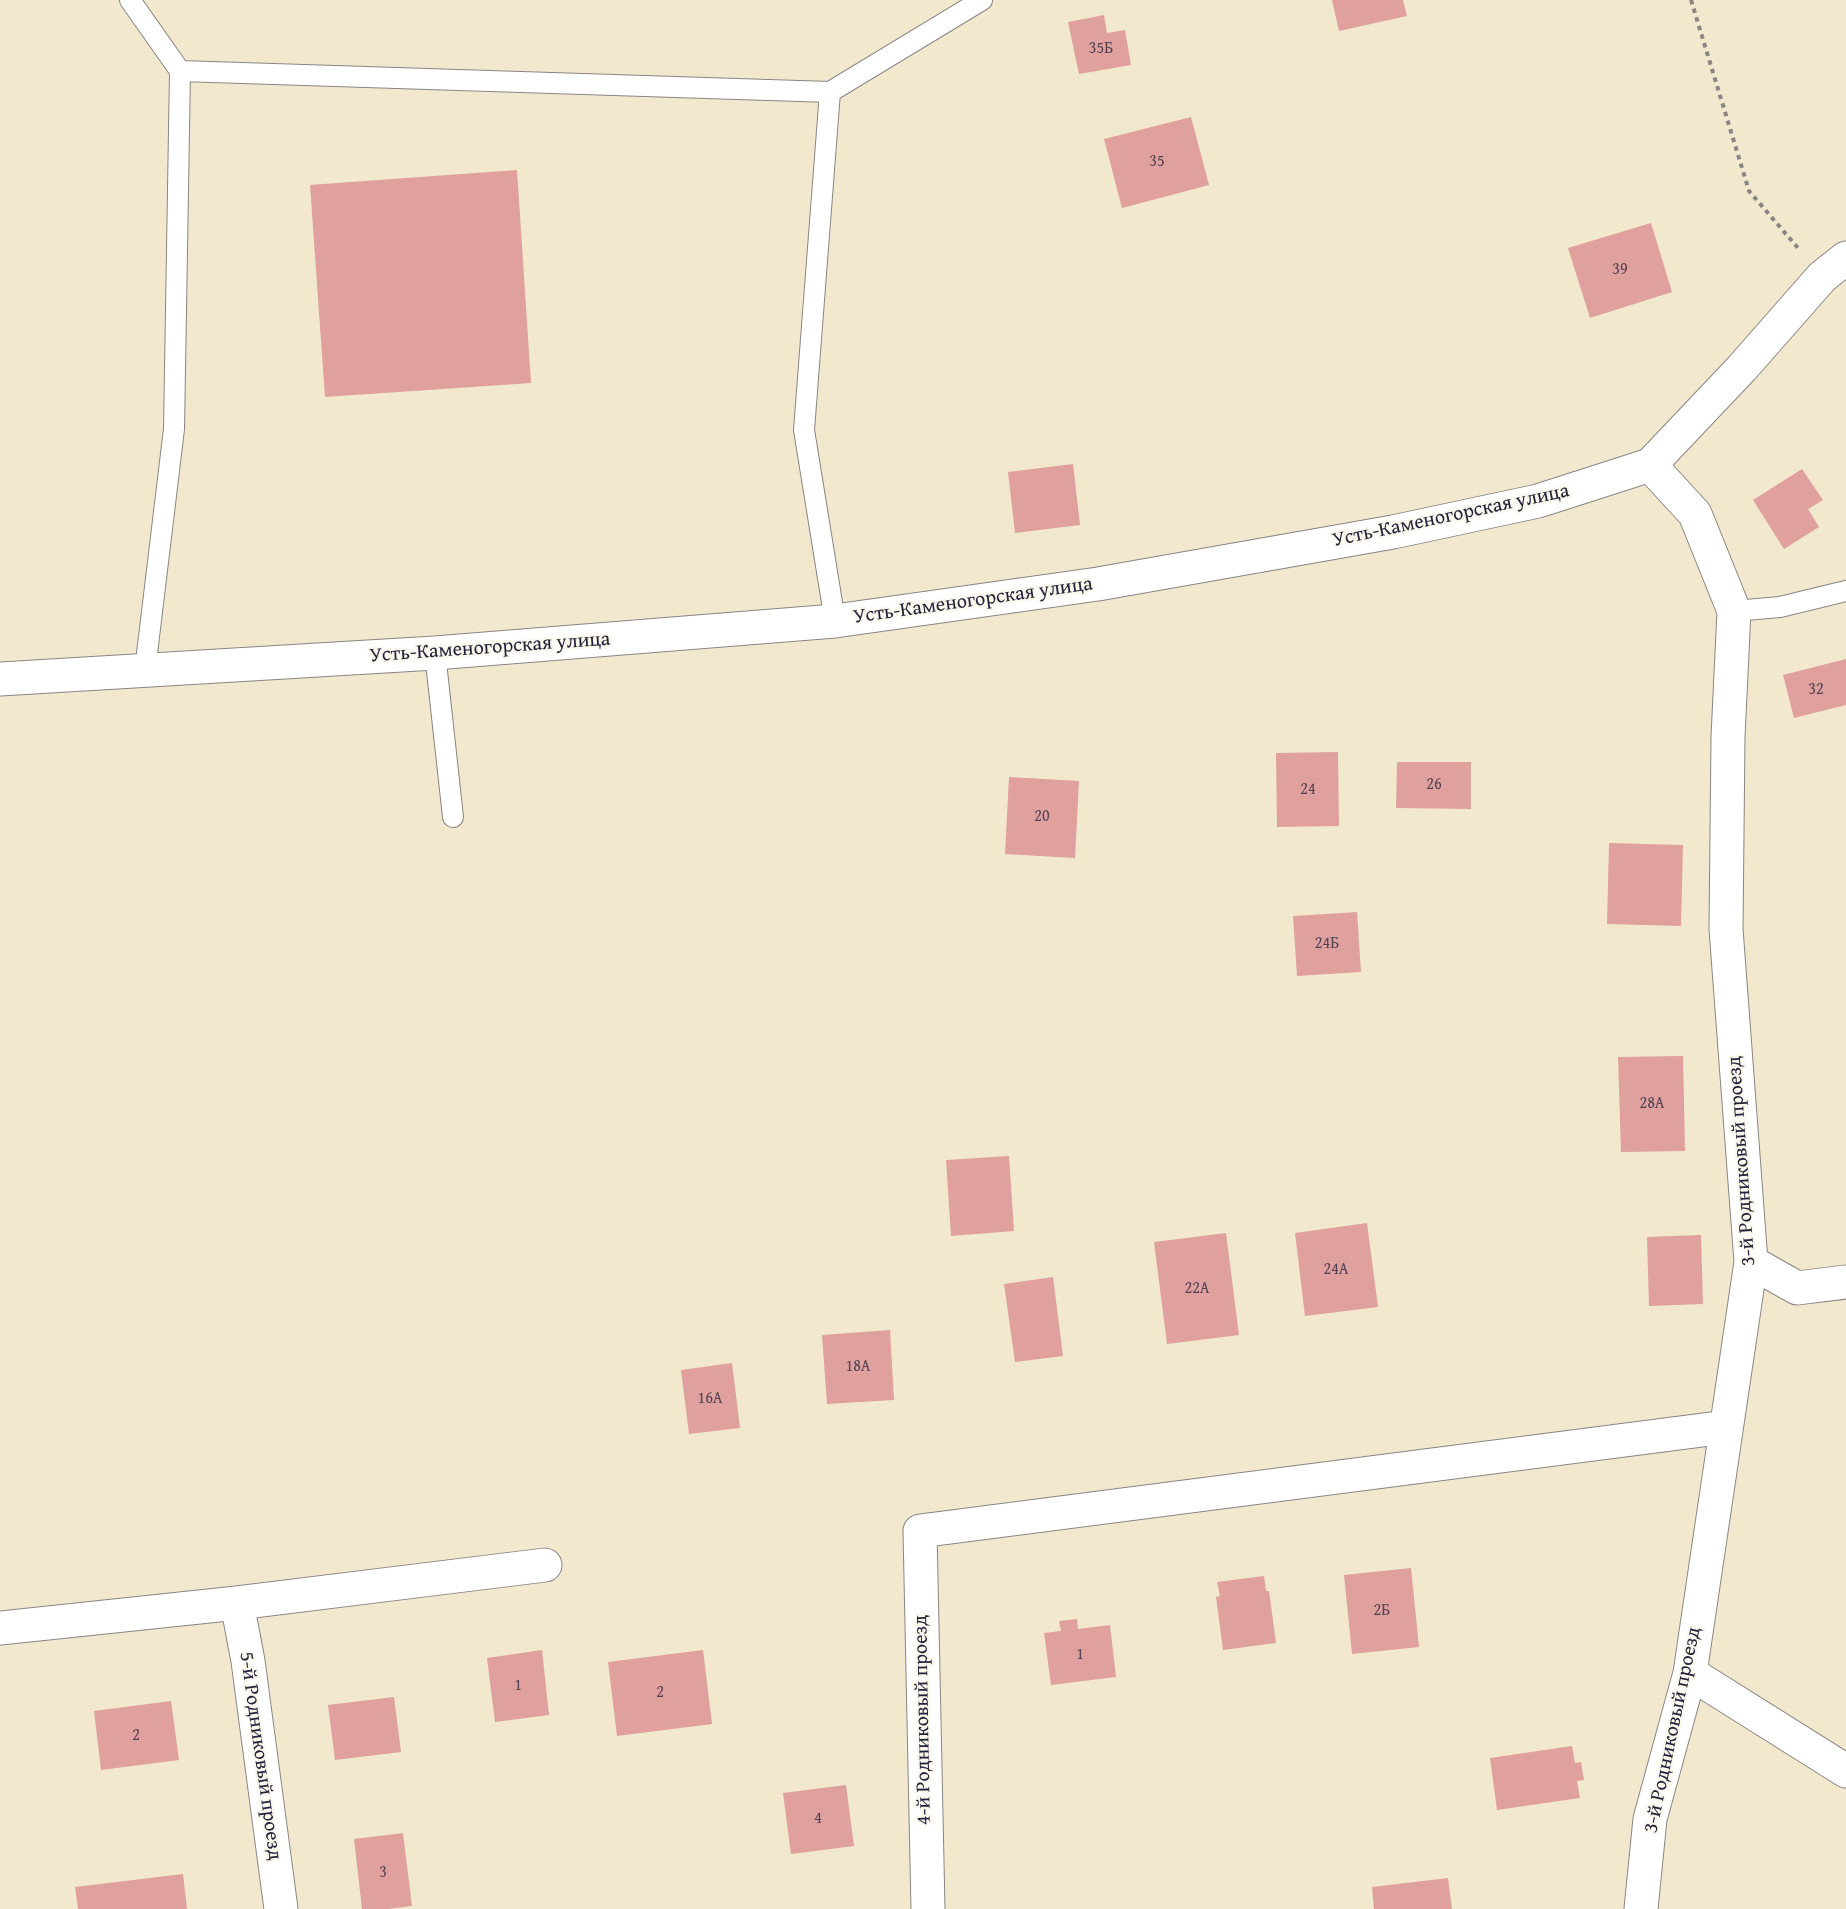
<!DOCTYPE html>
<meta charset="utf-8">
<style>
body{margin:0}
canvas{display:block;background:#f2e8ce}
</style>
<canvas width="1846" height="1909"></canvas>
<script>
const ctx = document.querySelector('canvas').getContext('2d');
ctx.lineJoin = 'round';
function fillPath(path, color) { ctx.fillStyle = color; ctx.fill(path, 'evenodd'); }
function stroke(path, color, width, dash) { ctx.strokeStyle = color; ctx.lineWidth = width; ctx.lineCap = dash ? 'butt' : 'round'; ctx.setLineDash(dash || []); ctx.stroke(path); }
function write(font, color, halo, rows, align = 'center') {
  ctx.font = font + ' "Gentium Book Plus",serif'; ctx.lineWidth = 4.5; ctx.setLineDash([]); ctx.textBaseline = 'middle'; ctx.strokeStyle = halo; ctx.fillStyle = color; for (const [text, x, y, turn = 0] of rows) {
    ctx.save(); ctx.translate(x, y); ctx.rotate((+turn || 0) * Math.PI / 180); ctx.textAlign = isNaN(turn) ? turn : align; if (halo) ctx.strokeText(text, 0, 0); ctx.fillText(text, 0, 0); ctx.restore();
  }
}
fillPath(new Path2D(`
 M 1332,0 L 1403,0 L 1407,16 L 1339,31 Z
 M 1104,15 L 1107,33 L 1125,30 L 1131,65 L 1079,74 L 1068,22 Z
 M 1191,117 L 1209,185 L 1122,208 L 1104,139 Z
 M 517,170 L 531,383 L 325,397 L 310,185 Z
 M 1651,223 L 1672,292 L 1590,318 L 1568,248 Z
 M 1073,464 L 1080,525 L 1015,533 L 1008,472 Z
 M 1802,469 L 1823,500 L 1808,509 L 1819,527 L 1784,549 L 1753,500 Z
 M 1846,659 L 1846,705 L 1794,718 L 1783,675 Z
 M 1338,752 L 1339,826 L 1277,827 L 1276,753 Z
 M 1397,762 L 1471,762 L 1471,809 L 1396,808 Z
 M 1009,777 L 1079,781 L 1075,858 L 1005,854 Z
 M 1609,843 L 1683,845 L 1681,926 L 1607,924 Z
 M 1357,912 L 1361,972 L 1297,976 L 1293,916 Z
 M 1683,1056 L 1685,1151 L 1621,1152 L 1618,1057 Z
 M 1009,1156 L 1014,1231 L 951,1236 L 946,1160 Z
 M 1367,1223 L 1378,1307 L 1305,1316 L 1295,1233 Z
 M 1226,1233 L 1239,1335 L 1167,1344 L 1154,1242 Z
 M 1701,1235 L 1703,1304 L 1649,1306 L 1647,1237 Z
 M 1053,1277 L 1063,1356 L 1015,1362 L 1004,1284 Z
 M 890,1330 L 894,1400 L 827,1404 L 822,1335 Z
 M 732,1363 L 740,1428 L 689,1434 L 681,1370 Z
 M 1411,1568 L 1419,1647 L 1352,1654 L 1344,1575 Z
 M 1264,1576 L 1266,1591 L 1269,1591 L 1276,1643 L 1223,1650 L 1216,1597 L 1220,1596 L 1217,1582 Z
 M 1077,1619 L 1078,1629 L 1110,1625 L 1116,1677 L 1051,1685 L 1044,1633 L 1061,1631 L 1059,1621 Z
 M 542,1650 L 549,1715 L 495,1722 L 487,1658 Z
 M 703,1650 L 712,1724 L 617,1736 L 608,1662 Z
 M 394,1697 L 401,1752 L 335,1760 L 328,1705 Z
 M 171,1701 L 179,1760 L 101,1770 L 94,1711 Z
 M 1572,1746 L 1575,1763 L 1581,1762 L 1584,1780 L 1577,1781 L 1580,1798 L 1497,1810 L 1490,1758 Z
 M 846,1785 L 854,1846 L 791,1854 L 783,1793 Z
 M 403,1833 L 412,1906 L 389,1909 L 362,1909 L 354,1839 Z
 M 183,1874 L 187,1909 L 78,1909 L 75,1887 Z
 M 1448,1878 L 1452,1909 L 1374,1909 L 1372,1887 Z`), '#e0a09d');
const service = new Path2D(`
 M 130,0 L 180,71
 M 830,92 L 982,0
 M 1734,611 L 1780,607 L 1846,591
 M 435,653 L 453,817
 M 145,670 L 174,429 L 180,71 L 830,92 L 804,430 L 835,621`);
const minor = new Path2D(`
 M 0,679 L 435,653 L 835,621 L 1098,584 L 1393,532 L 1538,501 L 1650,465 L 1695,514 L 1734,611 L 1728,737 L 1726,929 L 1751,1262 L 1690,1673 L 1650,1819 L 1641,1909
 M 1751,1262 L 1797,1288 L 1846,1282
 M 237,1603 L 248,1661 L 281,1909
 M 0,1628 L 237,1603 L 545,1565
 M 1690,1673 L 1846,1771
 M 928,1909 L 920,1531 L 1726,1427`);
const tertiary = new Path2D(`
 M 1650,465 L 1742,368 L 1822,277 L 1846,258`);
stroke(service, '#8a8584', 22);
stroke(minor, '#8a8584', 35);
stroke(tertiary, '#8a8584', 35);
stroke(new Path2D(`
 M 1691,0 L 1749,191 L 1798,248`), '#8a8584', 4, [4.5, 4.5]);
stroke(service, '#fff', 20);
stroke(minor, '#fff', 33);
stroke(tertiary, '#fff', 33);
write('16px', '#524254', null, [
 ["35Б",1101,49],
 ["35",1157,162],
 ["39",1620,270],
 ["32",1816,690],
 ["26",1434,785],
 ["24",1308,790],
 ["20",1042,817],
 ["24Б",1327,944],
 ["28А",1652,1104],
 ["24А",1336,1270],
 ["22А",1197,1289],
 ["18А",858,1367],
 ["16А",710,1399],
 ["2Б",1382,1611],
 ["1",1080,1655],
 ["1",518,1686],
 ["2",660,1693],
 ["2",136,1736],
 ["4",818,1819],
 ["3",383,1873]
]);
write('20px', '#22223b', '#fbf7ec', [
 ["Усть-Каменогорская улица",1451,516,-12],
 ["Усть-Каменогорская улица",973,601,-8],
 ["Усть-Каменогорская улица",490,648,-4],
 ["3-й Родниковый проезд",1742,1161,-94],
 ["4-й Родниковый проезд",923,1720,-91],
 ["3-й Родниковый проезд",1673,1730,-78],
 ["5-й Родниковый проезд",260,1756,82]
]);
</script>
